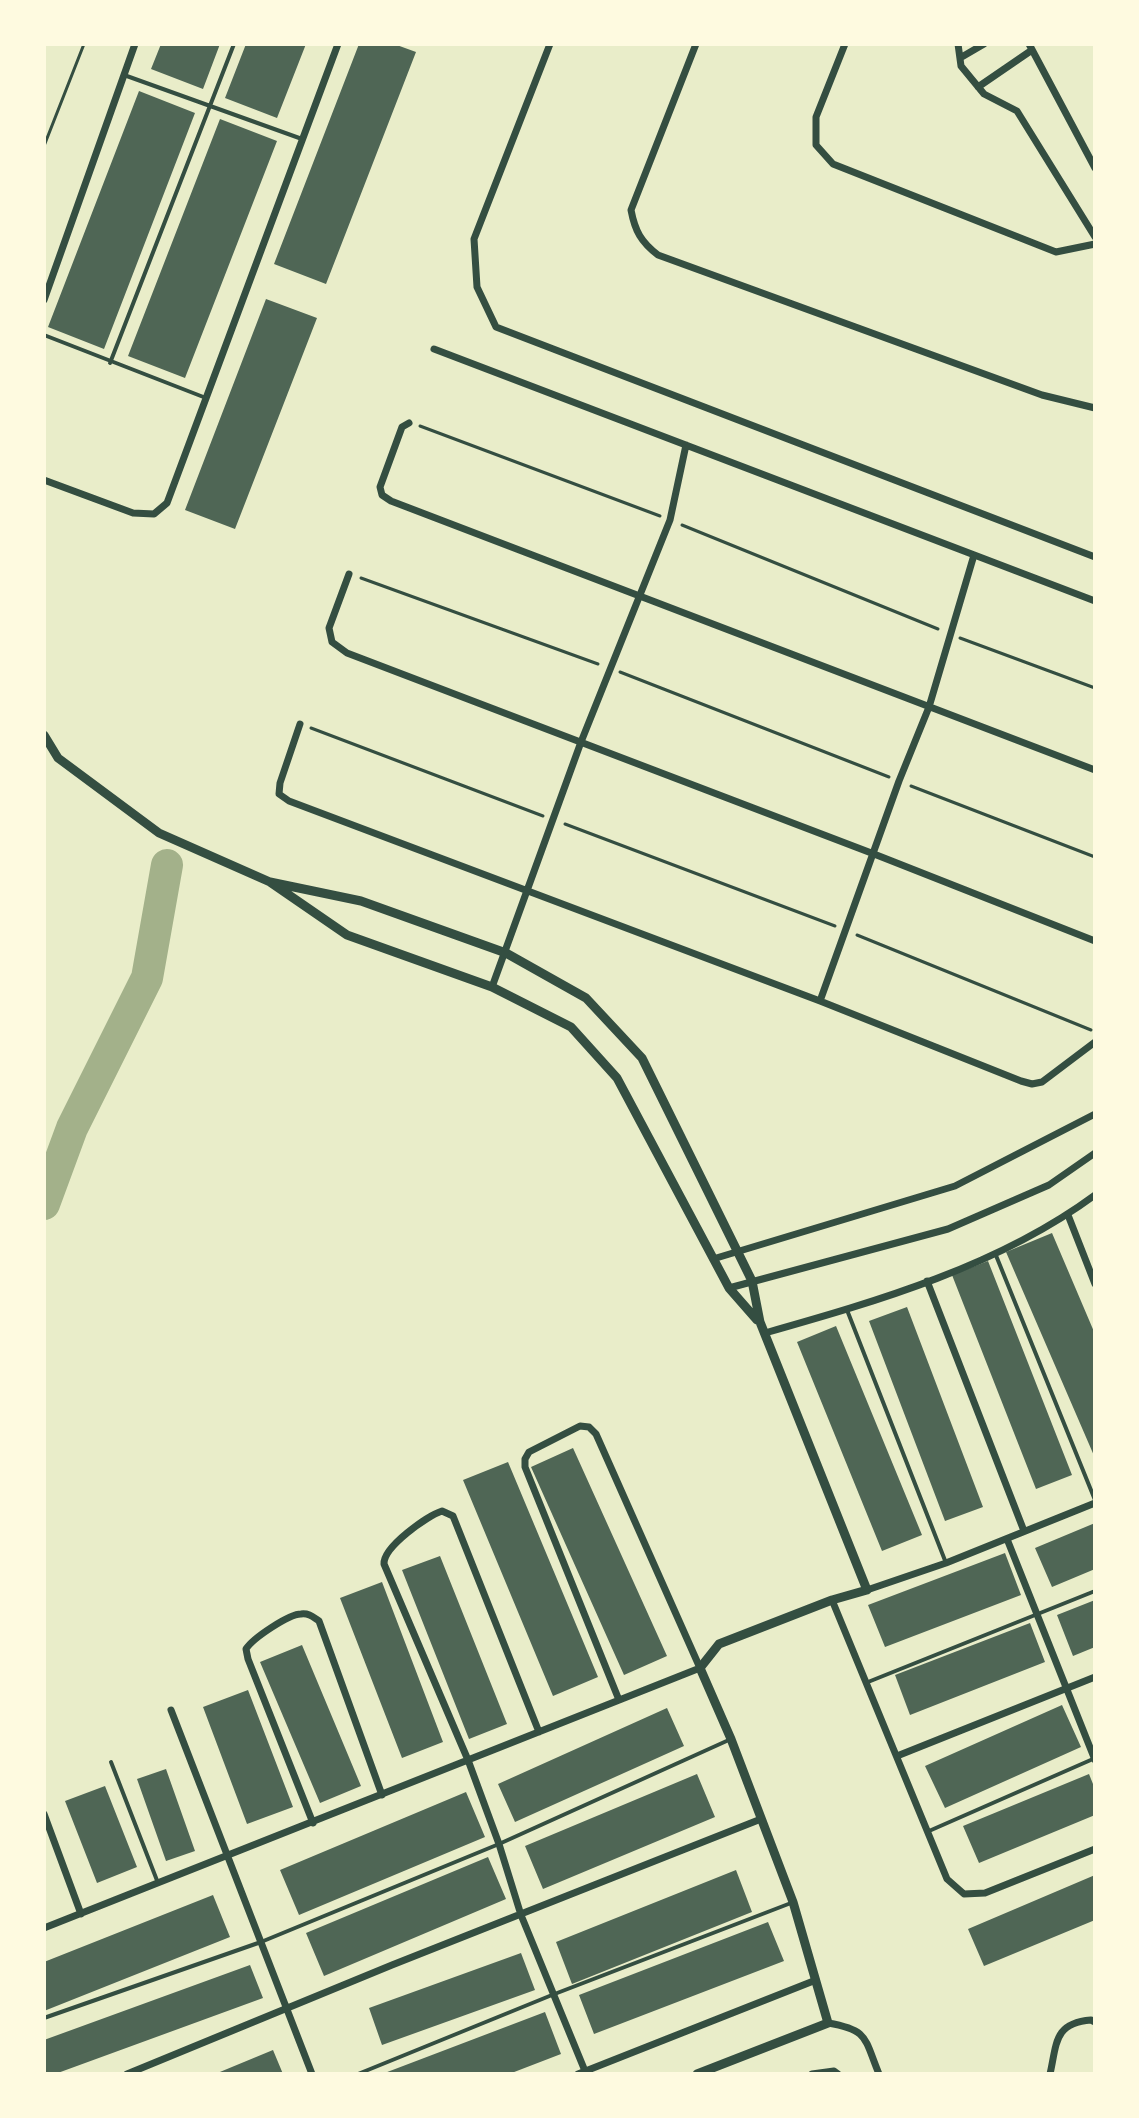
<!DOCTYPE html>
<style>
body{margin:0}
#map{position:relative;width:1139px;height:2118px;overflow:hidden;background:#e9edc9;font-family:"Roboto Condensed",sans-serif}
canvas{display:block}
.frame{position:absolute;inset:0;border:46px solid #fefae0;pointer-events:none}
</style>
<div id="map">
<canvas width="1139" height="2118"></canvas>
<div class="frame"></div>
</div>
<script>
const ctx = document.querySelector('canvas').getContext('2d');
ctx.lineJoin = 'round';
function stroke(path, color, width, dash) { ctx.strokeStyle = color; ctx.lineWidth = width; ctx.lineCap = dash ? 'butt' : 'round'; ctx.setLineDash(dash || []); ctx.stroke(path); }
function fillPath(path, color) { ctx.fillStyle = color; ctx.fill(path, 'evenodd'); }
stroke(new Path2D(`
 M 44,1204 L 72,1128 L 147,978 L 167,865`), '#a3b18a', 32);
fillPath(new Path2D(`
 M 161,44 L 220,44 L 203,89 L 151,69 Z
 M 246,44 L 306,44 L 277,118 L 225,98 Z
 M 359,44 L 394,44 L 416,52 L 326,284 L 274,264 Z
 M 139,91 L 195,113 L 104,349 L 48,327 Z
 M 220,119 L 277,141 L 185,378 L 128,356 Z
 M 266,299 L 317,318 L 235,529 L 185,510 Z
 M 1052,1233 L 1095,1334 L 1095,1458 L 1006,1252 Z
 M 988,1261 L 1072,1475 L 1036,1489 L 952,1275 Z
 M 907,1307 L 983,1507 L 945,1521 L 869,1321 Z
 M 836,1326 L 922,1535 L 882,1551 L 797,1342 Z
 M 573,1448 L 667,1656 L 624,1675 L 531,1467 Z
 M 508,1462 L 598,1677 L 553,1696 L 463,1480 Z
 M 1095,1523 L 1095,1569 L 1052,1587 L 1035,1548 Z
 M 1005,1553 L 1021,1595 L 885,1647 L 868,1605 Z
 M 440,1556 L 507,1724 L 469,1739 L 402,1570 Z
 M 382,1582 L 443,1742 L 402,1758 L 340,1598 Z
 M 1095,1600 L 1095,1647 L 1073,1656 L 1057,1615 Z
 M 1030,1623 L 1045,1662 L 910,1715 L 895,1675 Z
 M 302,1645 L 361,1786 L 320,1803 L 260,1662 Z
 M 248,1690 L 293,1807 L 247,1824 L 203,1707 Z
 M 1062,1705 L 1081,1747 L 945,1808 L 925,1766 Z
 M 667,1708 L 684,1746 L 515,1822 L 498,1784 Z
 M 166,1769 L 195,1851 L 166,1861 L 137,1779 Z
 M 697,1774 L 715,1817 L 543,1889 L 525,1846 Z
 M 1089,1774 L 1095,1789 L 1095,1815 L 979,1863 L 963,1826 Z
 M 105,1786 L 137,1867 L 97,1883 L 65,1801 Z
 M 466,1792 L 485,1837 L 299,1915 L 280,1870 Z
 M 488,1857 L 506,1899 L 324,1976 L 306,1933 Z
 M 736,1870 L 752,1912 L 572,1984 L 556,1942 Z
 M 1095,1875 L 1095,1920 L 984,1966 L 968,1929 Z
 M 213,1895 L 230,1937 L 44,2011 L 44,1962 Z
 M 768,1922 L 784,1961 L 594,2034 L 579,1995 Z
 M 521,1953 L 535,1990 L 382,2045 L 369,2008 Z
 M 250,1965 L 263,1998 L 55,2074 L 44,2074 L 44,2040 Z
 M 545,2012 L 561,2054 L 509,2074 L 382,2074 Z
 M 273,2050 L 283,2074 L 215,2074 Z`), '#4f6655');
stroke(new Path2D(`
 M 44,146 L 84,44
 M 420,426 L 660,516
 M 682,525 L 938,629
 M 361,578 L 598,664
 M 960,638 L 1095,688
 M 620,672 L 889,777
 M 311,728 L 543,816
 M 911,786 L 1095,857
 M 565,824 L 835,926
 M 857,935 L 1091,1030`), '#344e41', 3);
stroke(new Path2D(`
 M 124,75 L 302,139
 M 44,335 L 206,398
 M 110,363 L 234,44
 M 995,1253 L 1095,1500
 M 847,1310 L 946,1563
 M 868,1682 L 1095,1591
 M 111,1762 L 158,1883
 M 929,1831 L 1093,1759
 M 44,2018 L 261,1942 L 499,1844 L 731,1739
 M 358,2074 L 552,1995 L 791,1903`), '#344e41', 4);
stroke(new Path2D(`
 M 550,44 L 474,239 L 477,287 L 496,327 L 1095,557
 M 696,44 L 631,210 C 635,231 641,242 658,255 L 1042,395 L 1095,408
 M 845,44 L 816,117 L 816,145 L 833,164 L 1056,252 L 1095,244
 M 958,44 L 961,66 L 984,94 L 1017,111 L 1095,237
 M 1029,44 L 1095,168
 M 960,58 L 984,44
 M 978,87 L 1032,50
 M 44,300 L 135,44
 M 434,349 L 1095,601
 M 409,423 L 402,427 L 380,487 L 382,495 L 391,501 L 1095,770
 M 44,480 L 133,513 L 154,514 L 167,503 L 338,44
 M 349,574 L 329,628 L 332,642 L 347,653 L 874,854 L 1095,941
 M 300,724 L 280,783 L 279,794 L 289,801 L 820,1001 L 1021,1081 L 1032,1084 L 1042,1082 L 1095,1042
 M 492,987 L 581,742 L 670,520 L 686,445
 M 820,1001 L 899,781 L 929,707 L 974,555
 M 1068,1215 L 1095,1284
 M 713,1259 L 955,1186 L 1095,1114
 M 927,1281 L 1024,1531
 M 729,1288 L 948,1229 L 1049,1185 L 1095,1153
 M 765,1333 C 878,1301 999,1266 1095,1195
 M 1007,1539 L 1095,1760
 M 867,1590 L 946,1563 L 1095,1503
 M 832,1600 L 947,1879 L 964,1894 L 985,1893 L 1095,1849
 M 171,1710 L 312,2074
 M 539,1732 L 453,1516 L 442,1511 C 427,1516 383,1547 384,1564 L 468,1760 L 499,1844 L 521,1915 L 585,2071
 M 897,1756 L 1095,1677
 M 44,1814 L 81,1914
 M 313,1823 L 248,1659 L 246,1649 C 253,1638 289,1614 301,1614 C 309,1613 313,1617 319,1621 L 382,1795
 M 44,1928 C 262,1841 482,1755 700,1668 L 596,1434 L 589,1427 L 580,1426 L 529,1452 L 525,1459 L 525,1467 L 619,1700
 M 828,2023 C 869,2030 864,2038 879,2074
 M 127,2074 L 392,1965 L 761,1819
 M 578,2074 L 816,1980
 M 812,2074 L 834,2071 L 838,2074
 M 1050,2074 C 1057,2043 1054,2023 1091,2020 L 1095,2022`), '#344e41', 7);
stroke(new Path2D(`
 M 44,735 L 58,758 L 159,833 L 270,882 L 347,935 L 492,987 L 571,1027 L 617,1078 L 729,1288 L 757,1320
 M 270,882 L 361,901 L 506,953 L 586,998 L 642,1058 L 752,1281 L 760,1322 L 867,1590 L 832,1600 L 719,1644 L 700,1668 L 731,1739 L 793,1902 L 828,2023 L 697,2074`), '#344e41', 9);
</script>
